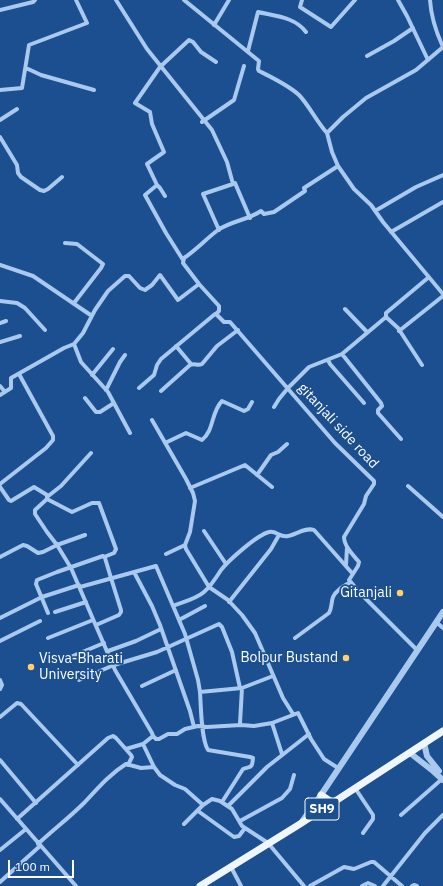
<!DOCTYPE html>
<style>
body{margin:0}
#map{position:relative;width:443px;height:886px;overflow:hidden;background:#1b4f8f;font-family:"IBM Plex Sans",sans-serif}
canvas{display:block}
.scale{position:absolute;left:8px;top:860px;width:66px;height:18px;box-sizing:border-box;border:2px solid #fff;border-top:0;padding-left:5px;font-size:12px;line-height:14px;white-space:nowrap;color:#fff;-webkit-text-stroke:3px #1b4f8f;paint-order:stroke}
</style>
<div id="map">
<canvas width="443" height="886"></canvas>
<div class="scale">100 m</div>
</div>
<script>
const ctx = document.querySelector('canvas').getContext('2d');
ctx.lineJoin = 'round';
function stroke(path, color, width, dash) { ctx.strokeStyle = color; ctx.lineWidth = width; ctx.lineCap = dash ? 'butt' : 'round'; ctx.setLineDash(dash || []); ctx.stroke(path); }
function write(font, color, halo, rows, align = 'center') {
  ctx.font = font + ' "IBM Plex Sans",sans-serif'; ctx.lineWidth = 3.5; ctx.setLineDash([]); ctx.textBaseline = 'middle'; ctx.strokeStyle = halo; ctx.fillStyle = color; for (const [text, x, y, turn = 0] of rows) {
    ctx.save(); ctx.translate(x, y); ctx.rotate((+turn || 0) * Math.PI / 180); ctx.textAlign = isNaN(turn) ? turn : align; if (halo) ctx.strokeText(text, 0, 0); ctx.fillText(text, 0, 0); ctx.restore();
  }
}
stroke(new Path2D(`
 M 116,0 L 147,49 L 212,130 L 227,162 L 233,184 L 203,194 L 219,230
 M 184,0 L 259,61 L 258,69 L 259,71 C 273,78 288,85 299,95 C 308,104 317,122 327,133
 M 302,0 L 300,7 L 331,27 L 355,0
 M 398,0 L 407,16 L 428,60
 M 430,0 C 431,17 436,32 443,47
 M 0,10 L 33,2 L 35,0
 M 214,25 L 229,0
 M 248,51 L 258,12 C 275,16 295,17 306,32
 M 367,56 L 394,41 L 413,28
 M 26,68 L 41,75 L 94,90
 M 0,90 L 22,88 L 29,45 L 87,23 L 76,0
 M 0,120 L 17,109
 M 202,122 L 234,100 L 244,66
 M 0,137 L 17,165 L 18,173 L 21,177 L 40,190 L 44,191 L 48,189 L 62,177
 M 338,166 L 354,189 L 371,205 L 383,222 L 443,294
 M 233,184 L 235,183 L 250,218
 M 157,185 L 160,188 L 165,196
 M 375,211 L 416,187 L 443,175
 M 391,232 L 443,202
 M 65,243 L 77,244 L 103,264 L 101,268 L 74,303
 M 183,260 L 166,233 L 145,195 L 157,185 L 147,164 L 164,152 L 152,124 L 150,112 L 135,103 L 160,67 L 189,40 L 193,42 L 201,52 L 216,62
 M 0,265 L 33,276 L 92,316
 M 199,284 L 219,306 L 219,311 L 216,314 L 224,322 L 230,322 L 335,443 L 374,481 L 374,484 L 366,496 L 364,504 L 344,537 C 344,546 353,555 359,562 L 358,566 L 349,580 L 362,595 L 417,650
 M 0,301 L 17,303 L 25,308 L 45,330
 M 345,309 L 367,332
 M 386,317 L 386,313 L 429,277
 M 0,323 L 6,321
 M 399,331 L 443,296
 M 0,342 L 20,336
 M 74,344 L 81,362 L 108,392 L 130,433
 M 176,346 L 191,364
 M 342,354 L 381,403 L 382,406 L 378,410 L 378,413 L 401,439
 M 328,360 L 330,364 L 364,403
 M 92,375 L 113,349
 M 0,386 L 5,392
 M 139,388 L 154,375 L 157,365 L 161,359 L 215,314 L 216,314
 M 106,390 L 120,362 L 125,355
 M 161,391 L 190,365 C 194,363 198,366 202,364 L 217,346 L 238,330
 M 0,395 L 11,388 L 11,378 L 64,348 L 74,344 L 83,333 L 95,310 L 108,291 L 125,276 L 129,276 L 140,288 L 145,290 L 152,285 L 160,275 L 178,300 L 199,284 L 183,263 L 184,258 C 196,250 206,239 218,230 C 231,221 248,220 261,211 L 264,214 L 274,212 L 305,191 L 304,188 L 338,166 L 332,152 L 327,133 L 343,117 L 366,98 L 416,70 L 443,47
 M 85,398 L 96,412 L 100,412 L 114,403
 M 274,407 L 279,399 L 288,388 L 309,367 L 342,354 L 386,317 L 398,328 L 422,365
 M 152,420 L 186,479 L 193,493 L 195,501 L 190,532 L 185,545 L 186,549 L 209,587 L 228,600 L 242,615 L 255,633 L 283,698 L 293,714
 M 165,443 L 186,433 L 202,440 C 214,431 211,412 222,401 L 244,411 L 248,409 L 252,402
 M 257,475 L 271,455 L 278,452 L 287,444
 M 0,484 L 46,448 L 53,440 L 53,436 L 19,374
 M 408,486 L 443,517
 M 0,487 L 9,500 L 11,501 L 34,487 L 47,495 L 47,499 L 35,510 L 35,514 L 47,532 L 57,545 L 71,568 L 115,670 L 152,733 L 153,736 L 143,744 L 154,767 L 160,775 L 175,785 L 185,789 L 203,805 L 212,799 L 220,801 L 232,809 L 242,826 L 268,843 L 304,886
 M 190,488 L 245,465 L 272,487
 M 47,497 L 61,486 L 91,453
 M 47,499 L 72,512 L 92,503 L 99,503 L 116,549 L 114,553 L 104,557
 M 204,531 L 226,564
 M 166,554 L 185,545
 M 0,557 L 23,545 L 27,546 L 38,553 L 43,552 L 57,545 L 85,535
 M 346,565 L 347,547
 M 134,572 L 152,606 L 160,625 L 190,711 L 194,727
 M 80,587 L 156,566 L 185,634 L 198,680 L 200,692 L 242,688 L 240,723 L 241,725 L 254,726 L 272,723 L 298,713 L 311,739 L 324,759 L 338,768
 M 229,602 L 271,549 L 279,535
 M 173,606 C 183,602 196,599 204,592 C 211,586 216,578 221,570 C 229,560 257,535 269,532 C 276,530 280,538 288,536 C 297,534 306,527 314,530 L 352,573
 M 55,612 L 86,602
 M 48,613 L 36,584 L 37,580 L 57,572 L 103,556 L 105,558 L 111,578 L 121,610 L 121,612 L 119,615 L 96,625
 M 0,618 L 42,597 L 79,585
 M 179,620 L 205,606
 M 436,622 L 443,628
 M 48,638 L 93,620
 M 295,638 L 329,613 C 332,608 331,603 333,597 C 336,590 344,586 351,582
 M 0,641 L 40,621
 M 108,651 L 136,641 L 161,629
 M 68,658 L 104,643
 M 0,680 L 2,685 L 0,689
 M 79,680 L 114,665 L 157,652 L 219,624 L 222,627 L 232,652 L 240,688
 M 142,686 L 176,670
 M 242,688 L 273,676
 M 200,692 C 201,706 201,739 208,750 L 250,757 L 253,758 C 252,769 251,766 243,769 L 222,802
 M 0,717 L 17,703 L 21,704 L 78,765
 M 272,723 L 282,754
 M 153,736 L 156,739 L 159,739 L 168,734 L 177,734 L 185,729 L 198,726 L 207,727 L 241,725
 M 126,749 L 143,744
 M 0,760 L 36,803
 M 355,788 L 373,815 L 373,819 L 363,833
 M 0,799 L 76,886
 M 228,806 L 267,767 L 309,734
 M 198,811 L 234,837 L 239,836 L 245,828
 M 401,815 L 442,779
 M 17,819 L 108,738 L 113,736 L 116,738 L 131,755 L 132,757 L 128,765
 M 240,821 L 282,798 L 290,789 L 294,775
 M 184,824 L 203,805
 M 38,844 C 53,830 70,817 85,802 C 98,788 110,774 126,764 L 141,768 L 154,767
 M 0,850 L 26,829
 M 231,867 L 241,886
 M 0,882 L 40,846
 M 310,886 L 344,867 L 354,869 L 371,862 L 374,862 L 402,886
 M 362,886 L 368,883 L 375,886
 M 383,886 L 425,833 L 443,815
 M 412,886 L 414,885 L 417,886`), '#a9c9ee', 4);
stroke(new Path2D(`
 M 424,743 L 427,756 L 439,771
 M 410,753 L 433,771 L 443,780
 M 301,823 L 321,795 L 443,612`), '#a9c9ee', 6);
stroke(new Path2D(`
 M 321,795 L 333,803
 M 200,886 L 300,824 L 443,731`), '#f0f6ff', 7);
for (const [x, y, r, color] of [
 [400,593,4,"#ffd166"],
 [346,658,4,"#ffd166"],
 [31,667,4,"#ffd166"]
]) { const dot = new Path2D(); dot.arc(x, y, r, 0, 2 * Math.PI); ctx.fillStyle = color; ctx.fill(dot); stroke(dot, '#1b4f8f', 1.5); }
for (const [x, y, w] of [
 [322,809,34]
]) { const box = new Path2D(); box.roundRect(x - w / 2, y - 11, w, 22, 3); ctx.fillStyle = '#1b4f8f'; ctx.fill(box); stroke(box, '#fff', 1); }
write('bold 13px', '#fff', null, [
 ["SH9",322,809]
]);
write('14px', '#fff', '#1b4f8f', [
 ["gitanjali side road",338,426,47]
]);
write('14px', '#fff', '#1b4f8f', [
 ["Gitanjali",392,593],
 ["Bolpur Bustand",338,658],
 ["Visva-Bharati",39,659,"left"],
 ["University",39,675,"left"]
], 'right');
</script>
